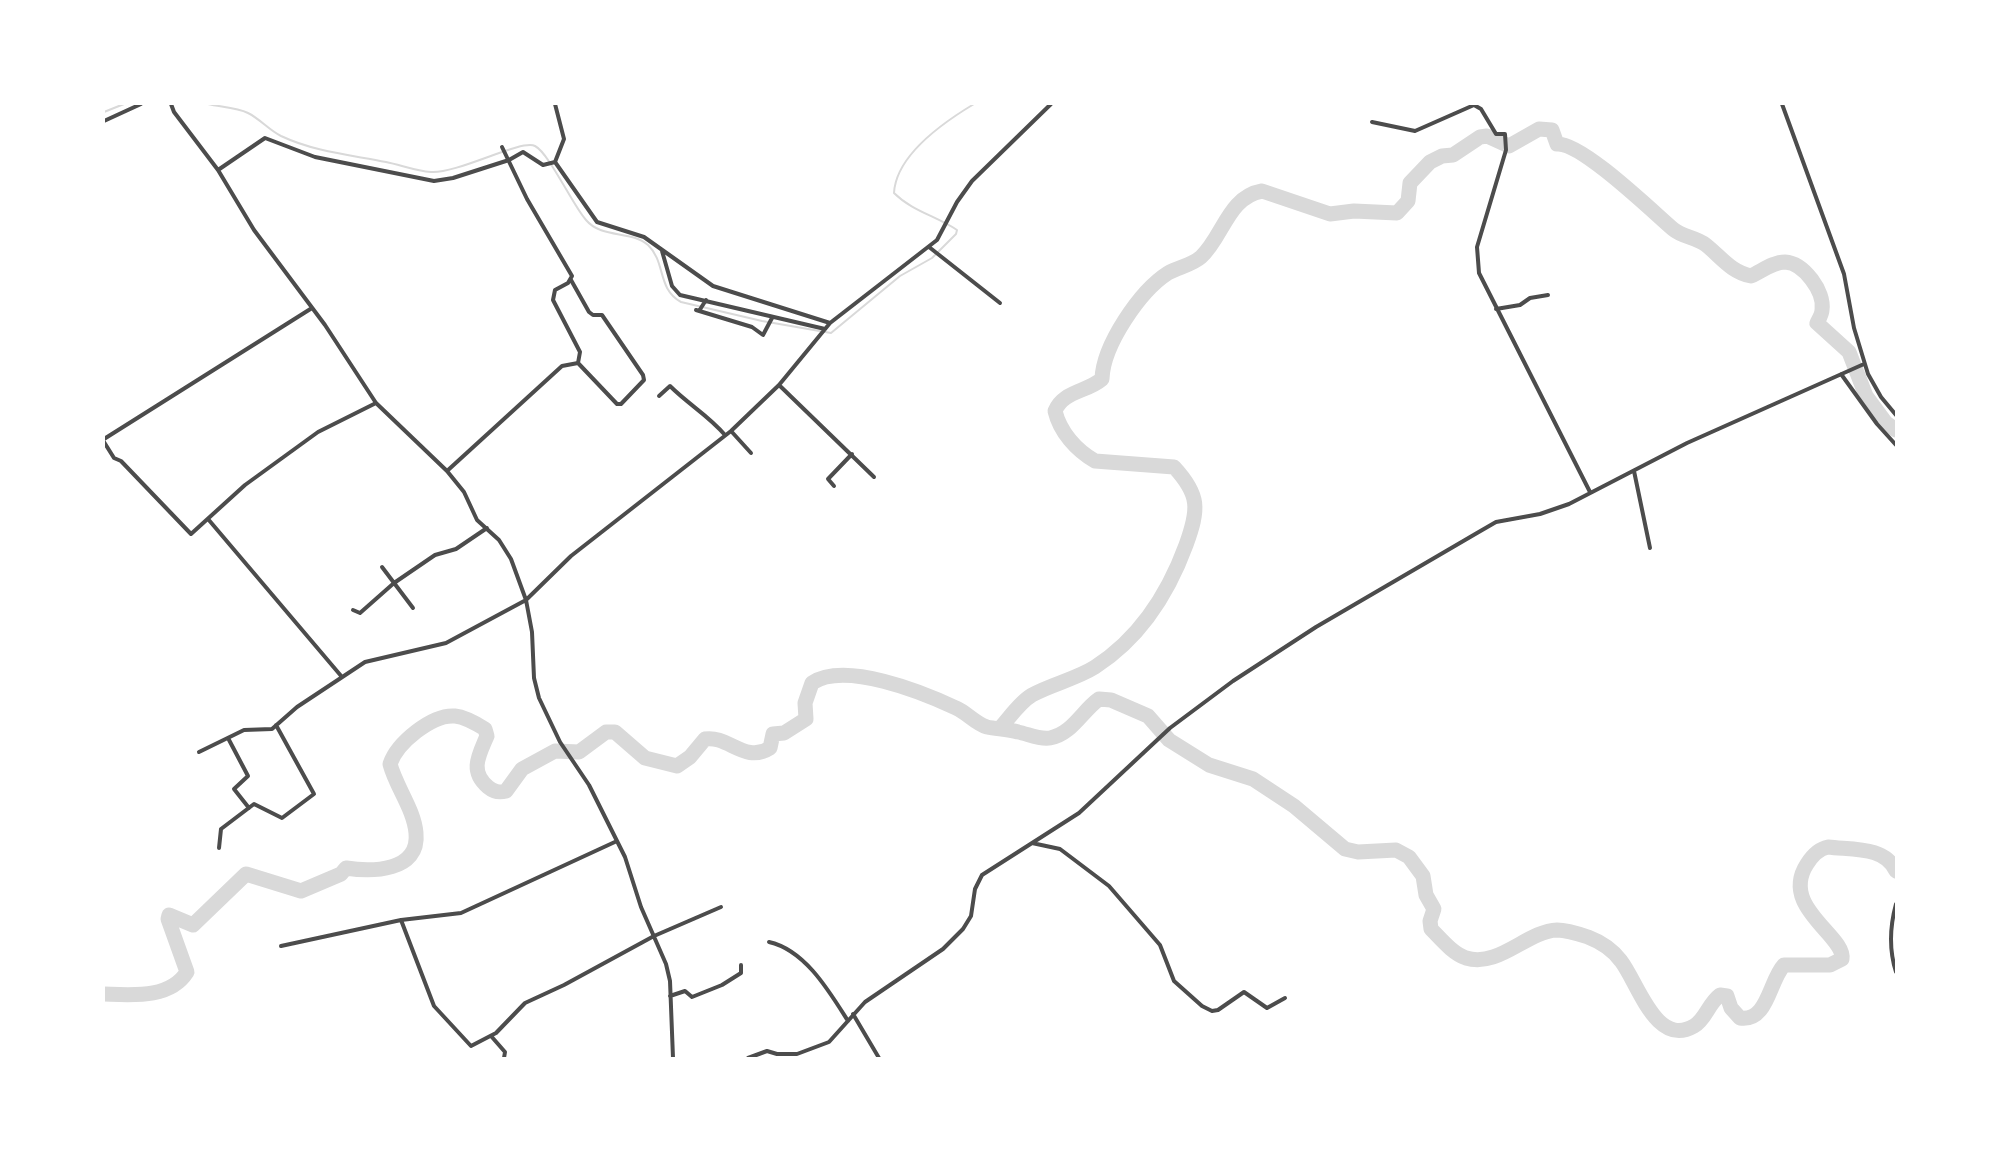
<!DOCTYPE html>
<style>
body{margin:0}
#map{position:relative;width:2000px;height:1162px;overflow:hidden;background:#fff;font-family:"Crimson Pro",serif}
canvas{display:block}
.frame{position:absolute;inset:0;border:105px solid #fff;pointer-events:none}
</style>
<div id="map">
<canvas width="2000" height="1162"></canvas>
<div class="frame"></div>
</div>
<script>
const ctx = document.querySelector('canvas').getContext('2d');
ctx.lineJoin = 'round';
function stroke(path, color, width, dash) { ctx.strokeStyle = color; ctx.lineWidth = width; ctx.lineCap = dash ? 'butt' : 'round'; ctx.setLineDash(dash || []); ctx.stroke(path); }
stroke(new Path2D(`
 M 208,104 C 220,107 236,107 248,113 C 260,119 269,130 281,136 C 315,152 351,155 386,162 C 401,165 416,171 431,172 C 457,174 521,139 535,146 C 549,153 573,206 586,220 C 602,239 631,230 648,245 C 666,262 657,289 681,302 L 762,321 L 831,333 L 900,276 L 932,258 L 956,234 L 957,230 C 936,216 912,211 894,193 C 896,155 944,122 974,104
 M 104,112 L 124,104`), '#d9d9d9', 2);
stroke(new Path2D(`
 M 1001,727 C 1010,717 1020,702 1032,695 C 1052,684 1076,679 1095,667 C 1140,638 1168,594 1186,545 C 1199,509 1200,495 1174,467 L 1095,461 C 1076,450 1060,432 1055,411 C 1063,391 1087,392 1102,379 C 1103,345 1140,291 1168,273 C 1179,267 1192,265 1201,257 C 1223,237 1228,197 1262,191 L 1330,214 L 1354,211 L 1397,213 L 1408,201 L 1410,183 L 1430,162 L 1442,156 L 1453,155 L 1480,137 L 1487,136 L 1509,146 L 1539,129 L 1552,130 L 1557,144 C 1581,142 1652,211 1673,229 C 1682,237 1696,237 1706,245 C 1721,257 1731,272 1751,276 C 1762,271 1773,262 1785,262 C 1804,263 1825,292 1822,310 C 1822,314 1819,319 1817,323 L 1849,352 L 1866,396 L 1886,423 L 1896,430
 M 104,994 C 132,995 170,999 187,972 L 168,919 L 169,915 L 193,925 L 246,874 L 301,891 L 341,874 L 346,868 C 371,872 420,872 416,833 C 414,809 396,787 390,764 C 397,743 432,714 455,716 C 465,717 477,724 485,729 L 487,736 C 479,755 469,771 488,787 C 494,792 499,793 506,791 L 522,769 L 555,751 L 579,752 L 606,732 L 615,732 L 645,758 L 677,766 L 690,757 L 705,739 C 728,735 745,764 770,748 L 773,734 L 784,733 L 806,719 L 805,703 L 812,683 C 845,661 922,692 956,708 C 966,712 976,724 987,727 C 997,729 1008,729 1018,732 C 1028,734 1040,740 1050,738 C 1072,734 1082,711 1099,699 L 1111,700 L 1148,716 L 1169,740 L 1209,765 L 1253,779 L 1294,806 L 1345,849 L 1358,852 L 1396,850 L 1409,857 L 1423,876 L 1426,895 L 1434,909 L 1430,921 L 1431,929 C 1441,939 1452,953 1466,958 C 1499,968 1527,931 1557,930 C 1566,930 1579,934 1588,937 C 1601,942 1613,950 1621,961 C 1638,983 1656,1048 1694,1026 C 1706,1019 1708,1004 1720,995 L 1727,996 L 1731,1008 L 1740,1018 C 1768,1022 1769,981 1784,965 L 1830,965 L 1842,959 C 1846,936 1779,907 1807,864 C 1812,856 1818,849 1828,847 C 1852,850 1885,846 1896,871`), '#d9d9d9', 15);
stroke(new Path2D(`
 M 171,104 L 174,112 L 218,170 L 254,230 L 325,325 L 376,403 L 447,471 L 464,492 L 477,520 L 499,540 L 511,559 L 526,600 L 532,632 L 534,678 L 539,698 L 560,742 L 589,785 L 625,857 L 641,907 L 666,964 L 670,981 L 673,1058
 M 555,104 L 564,139 L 555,162
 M 1782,104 L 1844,274 L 1854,328 L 1868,374 L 1881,397 L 1896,415
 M 104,121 L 141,104
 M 1372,122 L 1415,131 L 1474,105 L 1481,109 L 1496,134 L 1505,134 L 1506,150 L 1477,247 L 1479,273 L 1590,492
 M 218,170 L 265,138 L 315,157 L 434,181 L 453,178 L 509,160 L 523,152 L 543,165 L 555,162 L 597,222 L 644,237 L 713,286 L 830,323
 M 929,247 L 1000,303
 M 662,251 L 672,286 L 680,295 L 825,329
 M 571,280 L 589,312 L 593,315 L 602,315 L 643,375 L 644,380 L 621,404 L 617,404 L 578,363
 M 1496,309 L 1520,305 L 1530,298 L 1548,295
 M 696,310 L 752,327 L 763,335 L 772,318
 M 699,311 L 706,300
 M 1841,374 L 1877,424 L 1896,445
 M 779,385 L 874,477
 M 659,396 L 670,386 C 688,404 709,416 725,435
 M 731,431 L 751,453
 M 104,439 L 312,308
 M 104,442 L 114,458 L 121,461 L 191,534 L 245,485 L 318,432 L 376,403
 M 447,471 L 562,366 L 578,363 L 580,352 L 553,300 L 555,290 L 568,283 L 572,276 L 527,199 L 502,147
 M 1634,471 L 1650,548
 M 834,486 L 828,479 L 852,454
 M 208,519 L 342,677
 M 382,567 L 413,608
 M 353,610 L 360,613 L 394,583 L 435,555 L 456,549 L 487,528
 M 228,738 L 248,776 L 234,789 L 249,808
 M 199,752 L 244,730 L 272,729 L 297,707 L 365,662 L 446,643 L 526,600 L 571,556 L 731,431 L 779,385 L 830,323 L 937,240 L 957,202 L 972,181 L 1051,104
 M 1032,843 L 1060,849 L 1109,886 L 1160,945 L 1174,981 L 1202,1006 L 1212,1011 L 1218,1010 L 1244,992 L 1267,1008 L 1285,998
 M 219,848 L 221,829 L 254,804 L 282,818 L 314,794 L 276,725
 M 1896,904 C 1890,926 1889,950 1896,972
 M 401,920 L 434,1006 L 471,1046 L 496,1033 L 525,1003 L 564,985 L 654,936 L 721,907
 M 769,942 C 805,950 829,991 848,1021
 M 281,946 L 401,920 L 461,913 L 617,841
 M 670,996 L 685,991 L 692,997 L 722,985 L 741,973 L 741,965
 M 853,1014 L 879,1058
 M 491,1036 L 505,1052 L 504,1058
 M 748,1058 L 767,1051 L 777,1054 L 797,1054 L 829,1042 L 865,1002 L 943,949 L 963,929 L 971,916 L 975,889 L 982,875 L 1079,813 L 1170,728 L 1233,681 L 1316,627 L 1477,533 L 1496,522 L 1540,514 L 1569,504 L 1687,443 L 1864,364`), '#4c4c4c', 4);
</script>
